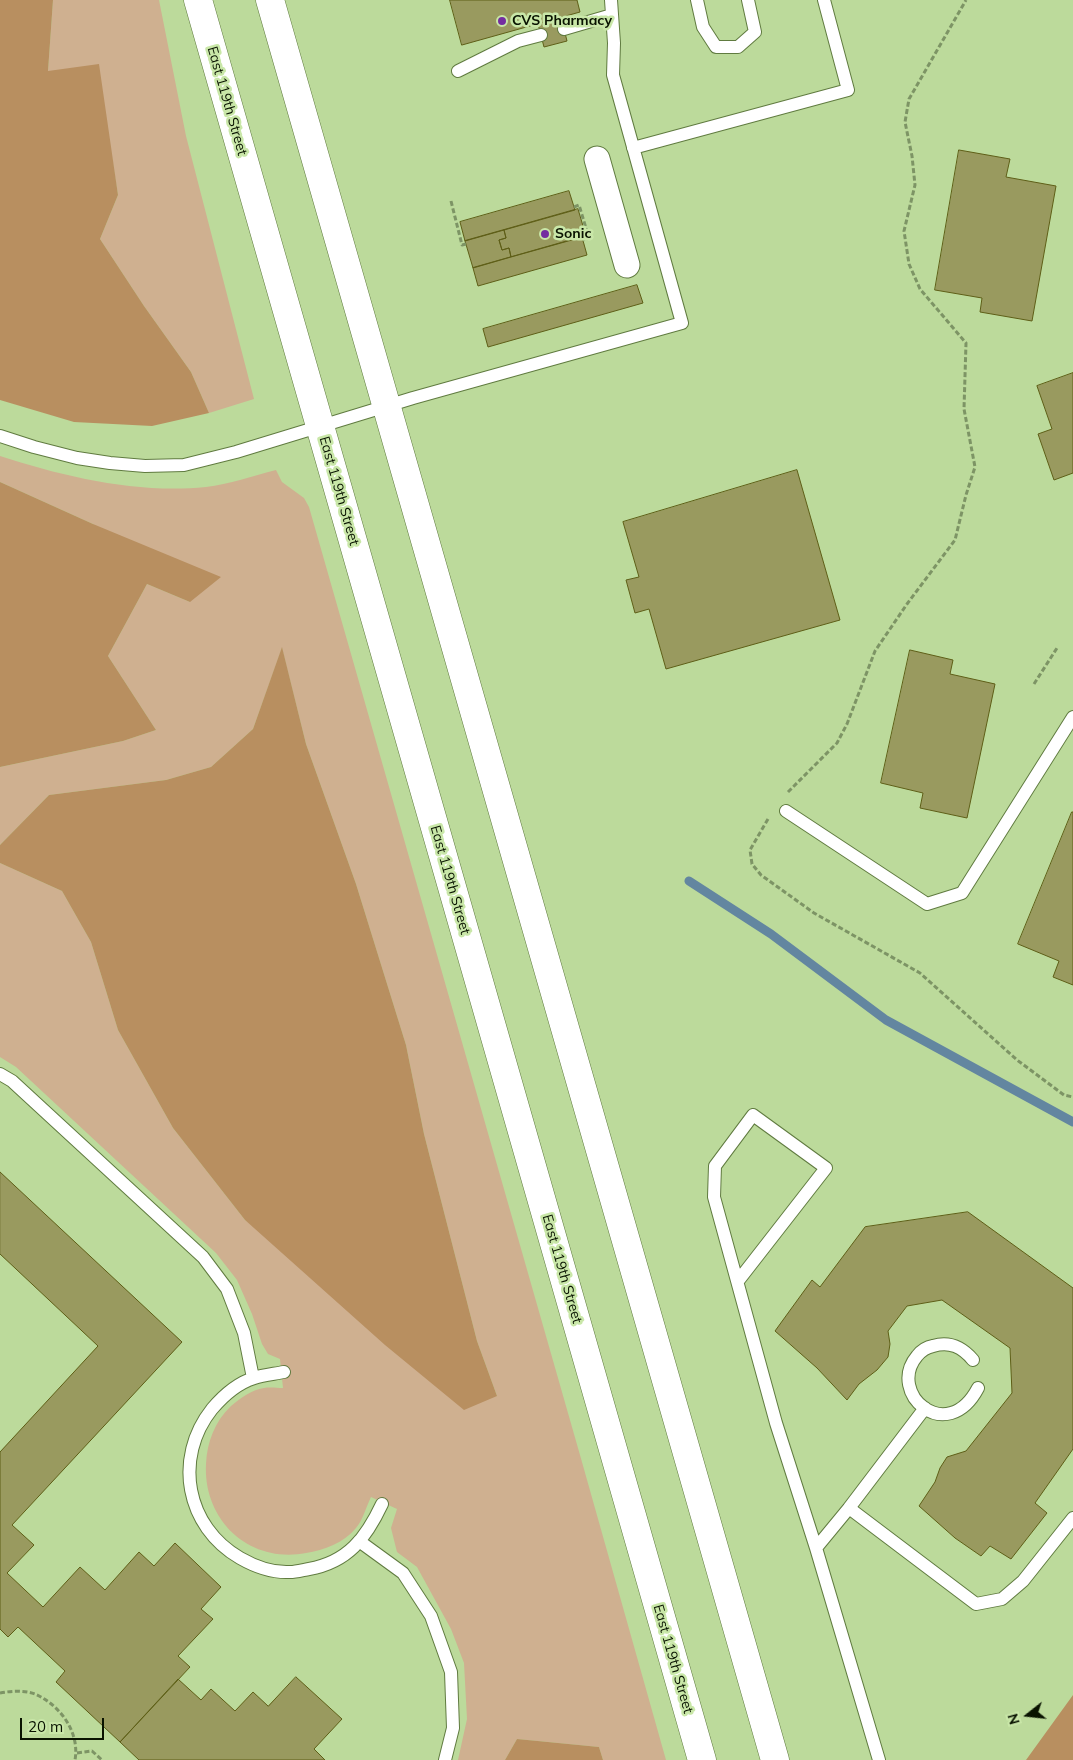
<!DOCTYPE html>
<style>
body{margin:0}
#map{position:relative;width:1073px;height:1760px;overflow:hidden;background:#bcda9b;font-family:Mulish,sans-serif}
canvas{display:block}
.north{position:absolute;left:1003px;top:1690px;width:50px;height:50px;-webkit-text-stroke:4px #c9e7a8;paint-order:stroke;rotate:254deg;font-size:14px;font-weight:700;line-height:20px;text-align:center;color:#091300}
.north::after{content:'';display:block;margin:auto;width:18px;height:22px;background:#091300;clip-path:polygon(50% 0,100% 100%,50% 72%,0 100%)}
.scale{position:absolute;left:20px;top:1718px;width:84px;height:22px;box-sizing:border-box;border:2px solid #091300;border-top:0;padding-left:6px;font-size:15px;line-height:18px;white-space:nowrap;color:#091300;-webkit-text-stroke:4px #c9e7a8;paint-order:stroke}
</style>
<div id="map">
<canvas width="1073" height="1760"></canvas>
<div class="north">N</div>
<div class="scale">20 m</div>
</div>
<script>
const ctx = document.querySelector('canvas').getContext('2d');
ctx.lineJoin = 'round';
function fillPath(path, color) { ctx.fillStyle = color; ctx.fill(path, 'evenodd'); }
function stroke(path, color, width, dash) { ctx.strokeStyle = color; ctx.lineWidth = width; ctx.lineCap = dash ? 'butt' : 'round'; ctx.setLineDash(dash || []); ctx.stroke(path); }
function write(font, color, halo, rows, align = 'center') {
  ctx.font = font + ' Mulish,sans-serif'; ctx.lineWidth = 5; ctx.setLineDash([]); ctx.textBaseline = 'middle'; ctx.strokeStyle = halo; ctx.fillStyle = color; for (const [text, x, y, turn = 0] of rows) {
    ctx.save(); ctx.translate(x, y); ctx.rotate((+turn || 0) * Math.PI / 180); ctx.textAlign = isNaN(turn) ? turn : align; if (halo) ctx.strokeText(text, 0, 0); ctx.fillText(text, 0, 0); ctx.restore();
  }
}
fillPath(new Path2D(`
 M 53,0 L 159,0 L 186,136 L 254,399 L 209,413 L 191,372 L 144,306 L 100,239 L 118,195 L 110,145 L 48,71 Z
 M 0,456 C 65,477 137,494 206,487 C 229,484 253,476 276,470 L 282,482 L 304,498 L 309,507 L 580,1455 L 666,1760 L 603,1760 L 599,1747 L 517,1739 L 505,1760 L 458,1760 L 467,1719 L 464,1663 L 451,1629 L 417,1567 L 397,1552 L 391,1528 L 397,1509 L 371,1497 C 366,1507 363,1520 356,1528 C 344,1543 324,1550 306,1553 C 249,1564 203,1520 206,1464 C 207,1442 215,1421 231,1406 C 241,1398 251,1390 264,1388 C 270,1387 277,1388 283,1388 L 280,1359 L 268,1354 L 262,1344 L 252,1314 L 237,1280 L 216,1253 L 16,1067 L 0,1057 L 0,863 L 62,891 L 91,942 L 118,1030 L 173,1128 L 245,1220 L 497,1396 L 477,1341 L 424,1134 L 406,1045 L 356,884 L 306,744 L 282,648 L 253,729 L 211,767 L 166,780 L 49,795 L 0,845 L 0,767 L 123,741 L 156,730 L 108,656 L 147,584 L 190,602 L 93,524 L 0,482 Z`), '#cfb090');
fillPath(new Path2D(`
 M 0,0 L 53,0 L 48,71 L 99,64 L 118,195 L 100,239 L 144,306 L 191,372 L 209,413 L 152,426 L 74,422 L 0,400 Z
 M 0,482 L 93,524 L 221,577 L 190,602 L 147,584 L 108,656 L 156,730 L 123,741 L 0,767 Z
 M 282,647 L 306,744 L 356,884 L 406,1045 L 424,1134 L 477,1341 L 497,1396 L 464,1410 L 385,1345 L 245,1220 L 173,1128 L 118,1030 L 91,942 L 62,891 L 0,863 L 0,845 L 49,795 L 166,780 L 211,767 L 253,729 Z
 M 1073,1695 L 1073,1760 L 1026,1760 Z
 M 517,1739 L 599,1747 L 603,1760 L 505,1760 Z`), '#b88f60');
stroke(new Path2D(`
 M 689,881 L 771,934 L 886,1020 L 1073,1122`), '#6386a0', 9);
const building = new Path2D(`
 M 450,0 L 577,0 L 580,12 L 462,45 Z
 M 561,17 L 567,41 L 544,47 L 538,24 Z
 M 959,150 L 1010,159 L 1006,177 L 1056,186 L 1032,321 L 980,312 L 982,298 L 935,290 Z
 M 569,191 L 575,210 L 465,241 L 460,222 Z
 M 578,209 L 586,236 L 511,257 L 509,248 L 502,250 L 499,240 L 506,238 L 504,230 Z
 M 504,230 L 506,238 L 499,240 L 502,250 L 509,248 L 511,257 L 473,268 L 465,241 Z
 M 582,237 L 587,255 L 478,286 L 473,268 Z
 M 637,285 L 643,303 L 488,347 L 483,329 Z
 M 1073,373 L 1073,473 L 1054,480 L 1038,434 L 1052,429 L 1037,386 Z
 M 797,470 L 840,620 L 666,669 L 649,609 L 635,613 L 626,580 L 639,577 L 623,522 Z
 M 910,650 L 953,660 L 950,674 L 995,684 L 967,818 L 920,808 L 923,793 L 881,783 Z
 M 1072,812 L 1073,812 L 1073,985 L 1053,977 L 1059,961 L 1018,944 Z
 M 0,1172 L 182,1342 L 12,1525 L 34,1545 L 7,1573 L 43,1607 L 80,1567 L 105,1590 L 139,1552 L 154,1566 L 175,1543 L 221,1587 L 201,1609 L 213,1619 L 178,1656 L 190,1667 L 120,1742 L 56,1682 L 65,1671 L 18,1627 L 8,1637 L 0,1629 L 0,1452 L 98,1346 L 0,1254 Z
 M 968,1212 L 1073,1288 L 1073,1449 L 1035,1503 L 1047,1513 L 1011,1559 L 990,1546 L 981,1556 L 955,1538 L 919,1506 L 935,1482 L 940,1468 L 947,1457 L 966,1451 L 1012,1393 L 1010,1348 L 942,1300 L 907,1306 L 888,1331 L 890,1344 L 888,1357 L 877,1370 L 859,1384 L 847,1400 L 817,1368 L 775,1331 L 812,1280 L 820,1287 L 865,1227 Z
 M 296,1677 L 342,1719 L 314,1749 L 325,1760 L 139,1760 L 120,1742 L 178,1679 L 201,1700 L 211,1689 L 235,1711 L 253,1692 L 268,1706 Z`);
fillPath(building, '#999a5f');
stroke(building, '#5e5e17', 1);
const service = new Path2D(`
 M 697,0 L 703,27 L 716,47 L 738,47 L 755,32 L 748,0
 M 564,29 L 612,15
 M 458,71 L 518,41 L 541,35
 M 633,148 L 848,90 L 824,0
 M 0,436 L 34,447 L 77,458 L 110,463 L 145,466 L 184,465 L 236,452 L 413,398 L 682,323 L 613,75 L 614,43 L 611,0
 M 786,811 L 927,904 L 962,893 L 1073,717
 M 0,1074 L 12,1081 L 203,1257 L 227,1289 L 244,1333 L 253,1378
 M 738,1281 L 826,1168 L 753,1115 L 715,1166 L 714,1197 L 776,1423 L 816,1548 L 879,1760
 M 973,1360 C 962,1347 950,1341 933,1346 C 927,1347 921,1351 917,1356 C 886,1393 947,1447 978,1388
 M 284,1372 C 274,1374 263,1375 254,1378 C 238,1383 223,1396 212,1409 C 173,1458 186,1527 240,1558 C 254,1566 273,1573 290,1572 C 296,1572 303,1570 309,1569 C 348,1562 366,1538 382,1504
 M 849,1508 L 925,1408
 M 359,1541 L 403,1573 L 431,1616 L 451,1672 L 453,1728 L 445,1760
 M 816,1548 L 849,1508 L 976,1604 L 1002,1599 L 1023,1581 L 1073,1518`);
const minor = new Path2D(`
 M 597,159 L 627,265`);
const secondary = new Path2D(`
 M 198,0 L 702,1760
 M 270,0 L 775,1760`);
stroke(service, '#607b40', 14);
stroke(minor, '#607b40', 27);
stroke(secondary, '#607b40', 29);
stroke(new Path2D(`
 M 451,201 L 462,245 L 466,244
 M 574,207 L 579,205 L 589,238 L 583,240
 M 1034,684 L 1057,648
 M 788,792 L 837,743 L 847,724 L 875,651 L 907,604 L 955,540 L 966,495 L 975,467 L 964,409 L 966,343 L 920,289 L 909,264 L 904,231 L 915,185 L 912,156 L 905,122 L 909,99 L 966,0
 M 768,819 L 750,850 L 752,864 L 761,875 L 814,913 L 920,973 L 1017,1060 L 1064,1095 L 1073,1097
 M 0,1693 C 11,1691 24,1690 35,1694 C 60,1705 80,1732 75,1760
 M 77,1753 L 92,1751 L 102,1760`), '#7d9465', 3, [5, 2.5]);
stroke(service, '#fff', 12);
stroke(minor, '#fff', 25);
stroke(secondary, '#fff', 28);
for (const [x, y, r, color] of [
 [502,21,5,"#742da0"],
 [545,234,5,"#742da0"]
]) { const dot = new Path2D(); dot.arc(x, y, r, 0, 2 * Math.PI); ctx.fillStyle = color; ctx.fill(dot); stroke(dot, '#c9e7a8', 2); }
write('bold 14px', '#091300', '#c9e7a8', [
 ["CVS Pharmacy",512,21],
 ["Sonic",555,234]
], 'left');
write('14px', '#091300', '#c9e7a8', [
 ["East 119th Street",227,101,74],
 ["East 119th Street",339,491,74],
 ["East 119th Street",450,880,74],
 ["East 119th Street",562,1269,74],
 ["East 119th Street",673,1659,74]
]);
</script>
